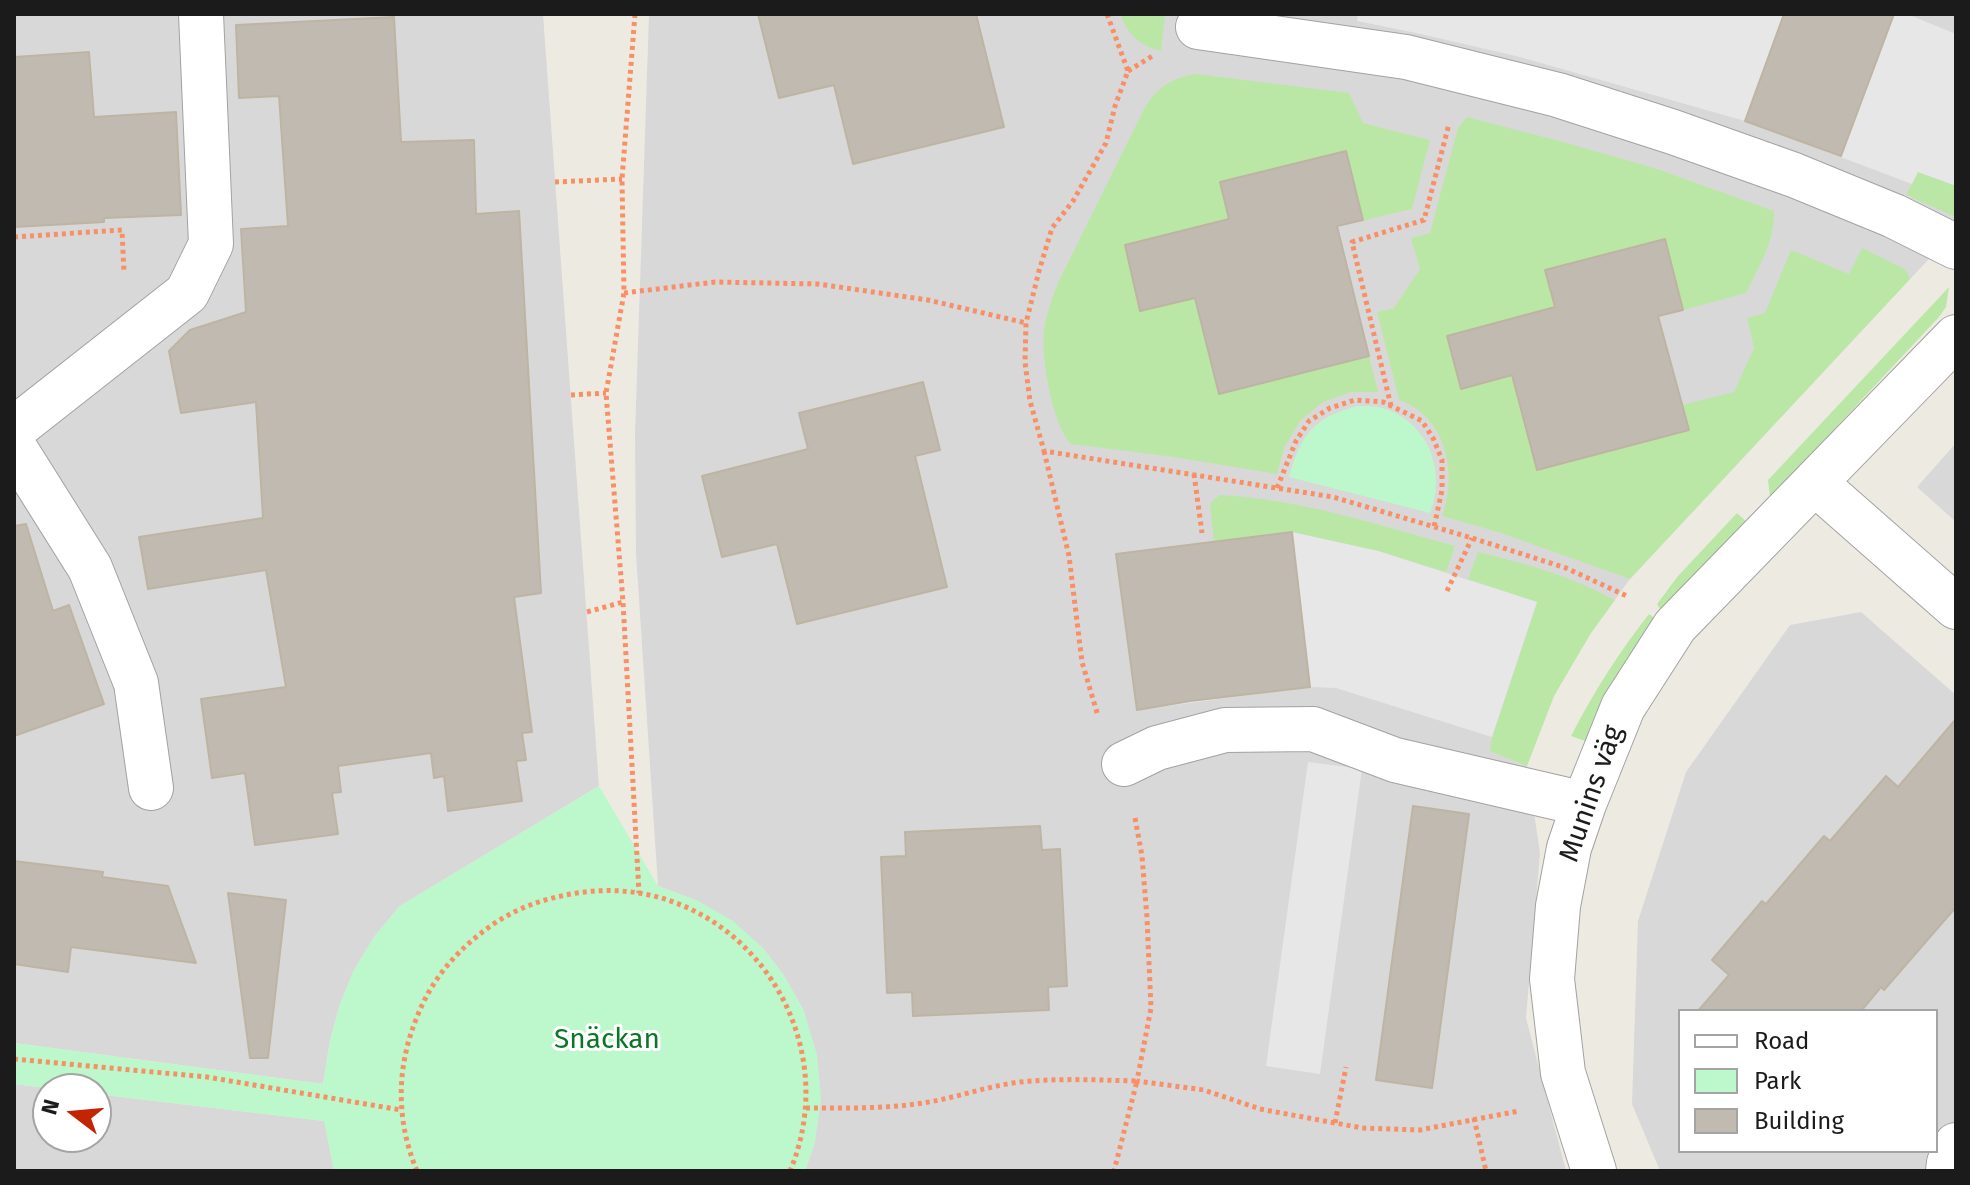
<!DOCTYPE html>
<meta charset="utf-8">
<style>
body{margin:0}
#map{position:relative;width:1970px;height:1185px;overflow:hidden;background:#edebe1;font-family:"Fira Sans",sans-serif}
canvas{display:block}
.frame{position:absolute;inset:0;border:16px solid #1b1b1b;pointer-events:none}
.legend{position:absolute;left:1678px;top:1009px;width:260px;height:144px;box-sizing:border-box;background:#fff;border:2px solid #a4a4a4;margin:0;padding:10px 14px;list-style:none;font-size:24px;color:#1b1b1b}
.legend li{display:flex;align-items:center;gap:16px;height:40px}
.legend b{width:40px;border:2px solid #a4a4a4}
.north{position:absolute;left:32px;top:1073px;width:80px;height:80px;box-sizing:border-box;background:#fff;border:2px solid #a4a4a4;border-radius:50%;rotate:286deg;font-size:22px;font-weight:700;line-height:32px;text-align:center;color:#1b1b1b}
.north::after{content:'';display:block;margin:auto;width:28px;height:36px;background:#c42402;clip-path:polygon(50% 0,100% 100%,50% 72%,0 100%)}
</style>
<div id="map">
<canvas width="1970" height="1185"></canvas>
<div class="frame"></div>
<ul class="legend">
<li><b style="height:10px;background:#fff"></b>Road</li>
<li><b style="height:22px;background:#bcf8cb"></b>Park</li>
<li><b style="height:22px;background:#c1bab0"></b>Building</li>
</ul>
<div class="north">N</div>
</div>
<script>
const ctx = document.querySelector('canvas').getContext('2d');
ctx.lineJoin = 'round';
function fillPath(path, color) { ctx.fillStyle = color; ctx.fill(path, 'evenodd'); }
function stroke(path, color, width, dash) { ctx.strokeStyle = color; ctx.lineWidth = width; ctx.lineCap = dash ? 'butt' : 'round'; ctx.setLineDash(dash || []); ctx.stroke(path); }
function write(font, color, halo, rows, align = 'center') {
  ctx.font = font + ' "Fira Sans",sans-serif'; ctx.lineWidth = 6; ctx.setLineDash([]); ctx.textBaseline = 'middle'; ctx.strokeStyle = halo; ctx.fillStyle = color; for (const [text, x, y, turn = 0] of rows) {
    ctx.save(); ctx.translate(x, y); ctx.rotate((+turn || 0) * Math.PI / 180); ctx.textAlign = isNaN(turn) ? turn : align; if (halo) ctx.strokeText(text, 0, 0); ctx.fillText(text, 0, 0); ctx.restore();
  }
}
fillPath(new Path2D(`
 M 14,14 L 543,14 L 599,786 L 400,906 L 374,937 L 353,972 L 339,1007 L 330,1041 L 323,1084 L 14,1043 Z
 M 649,14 L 1956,14 L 1956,230 L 1630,579 L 1591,633 L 1572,663 L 1554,696 L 1527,765 L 1540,853 L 1526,1018 L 1566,1171 L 805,1171 L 815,1142 L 804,1011 L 783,974 L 762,947 L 698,901 L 658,886 L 636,554 L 635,434 Z
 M 1956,443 L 1956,522 L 1917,487 Z
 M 1861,612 L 1956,695 L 1956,1171 L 1660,1171 L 1632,1104 L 1638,921 L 1686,772 L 1790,625 ZM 1680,1011 L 1936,1011 L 1936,1151 L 1680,1151 Z
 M 14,1084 L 54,1089 L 48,1089 L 48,1137 L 96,1137 L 96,1094 L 325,1121 L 334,1171 L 14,1171 Z`), '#d9d8d8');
fillPath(new Path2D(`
 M 1120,14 L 1165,14 L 1161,51 C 1139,45 1128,35 1120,14 Z
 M 1196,74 L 1349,93 L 1363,123 L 1430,140 L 1412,209 L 1327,229 L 1334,256 L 1344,254 L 1378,392 L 1351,392 L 1323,402 L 1300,421 L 1285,446 L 1277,474 L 1174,457 L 1071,444 C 1052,424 1041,358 1044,331 C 1046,314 1052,299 1058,283 L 1145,107 C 1158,87 1172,78 1196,74 Z
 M 1467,117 L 1567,143 L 1657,169 L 1774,211 C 1775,241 1758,268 1746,293 L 1646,320 L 1653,342 L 1664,339 L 1682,405 L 1734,392 L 1754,348 L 1747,318 L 1765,313 L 1791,250 L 1849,274 L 1862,248 L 1905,269 L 1910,279 L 1630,579 L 1498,532 L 1442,516 C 1458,473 1446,416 1399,400 L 1377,312 L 1394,308 L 1420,269 L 1411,238 L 1430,233 L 1458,128 Z
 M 1918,172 L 1953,185 L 1956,180 L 1956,217 L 1906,195 Z
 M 1949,287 L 1946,307 L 1939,317 L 1770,498 L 1768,480 Z
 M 1220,495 C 1300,499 1378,525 1455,546 L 1446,572 L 1378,551 L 1292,532 L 1214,541 L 1210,506 L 1212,501 Z
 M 1737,513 L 1747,522 L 1662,612 L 1657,604 L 1678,576 Z
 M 1478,552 C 1526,563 1572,577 1615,600 L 1591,633 L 1554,696 L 1527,766 L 1490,751 L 1492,737 L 1537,602 L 1468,579 Z
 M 1649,614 L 1656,619 C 1627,657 1603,696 1585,741 L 1571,736 C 1593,693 1619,652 1649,614 Z`), '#bbe7a6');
fillPath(new Path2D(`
 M 1358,406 C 1366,406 1375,406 1382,408 C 1428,421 1447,471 1430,513 L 1289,477 C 1301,434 1313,418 1358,406 Z
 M 599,786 L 658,886 L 698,901 L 733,921 L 762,947 L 783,974 L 804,1011 L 817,1055 L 821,1099 L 815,1142 L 805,1171 L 334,1171 L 324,1121 L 96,1094 L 96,1089 L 54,1089 L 14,1084 L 14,1043 L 323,1084 L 330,1041 L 339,1007 L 353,972 L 374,937 L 400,906 Z`), '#bcf8cb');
fillPath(new Path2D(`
 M 1358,14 L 1907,14 L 1956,34 L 1956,180 L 1954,185 L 1918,172 L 1912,184 L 1745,121 L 1520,57 L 1421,34 L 1357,21 Z
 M 1292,532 L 1378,551 L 1537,602 L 1492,737 L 1336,688 L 1310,687 L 1137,710 L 1116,554 Z
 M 1308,762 L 1362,769 L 1320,1074 L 1266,1066 Z`), '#e7e7e7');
const building = new Path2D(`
 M 758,14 L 976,14 L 1004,127 L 853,164 L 834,85 L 779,98 Z
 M 1784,14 L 1894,14 L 1841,156 L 1745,121 Z
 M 394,17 L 401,142 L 474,140 L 476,214 L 519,211 L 541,593 L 514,597 L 532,732 L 522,733 L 526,760 L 516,761 L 522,801 L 448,811 L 444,776 L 434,778 L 431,753 L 338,766 L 341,792 L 332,793 L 338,834 L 255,845 L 245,773 L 212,778 L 201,699 L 286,687 L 266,570 L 148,589 L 139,537 L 263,518 L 256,402 L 181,413 L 169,351 L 190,330 L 246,312 L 241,229 L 288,226 L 279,96 L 239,98 L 236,25 Z
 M 89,52 L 94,117 L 176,112 L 181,215 L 104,218 L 104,222 L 14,227 L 14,57 Z
 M 1346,151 L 1363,220 L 1337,226 L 1369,356 L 1219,394 L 1195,298 L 1140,311 L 1125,245 L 1229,219 L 1220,182 Z
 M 1665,239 L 1683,310 L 1658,316 L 1689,430 L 1537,470 L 1512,375 L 1461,389 L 1447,336 L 1555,307 L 1545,270 Z
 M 923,382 L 940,450 L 915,456 L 947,587 L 797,624 L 777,544 L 722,557 L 702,476 L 808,449 L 799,413 Z
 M 26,524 L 53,611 L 69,605 L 104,704 L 14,736 L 14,526 Z
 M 1292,532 L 1310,687 L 1190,701 L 1137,710 L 1116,554 Z
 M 1956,719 L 1956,907 L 1884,990 L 1881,987 L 1861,1011 L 1698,1011 L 1729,975 L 1712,960 L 1762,901 L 1766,904 L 1824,836 L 1830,841 L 1886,776 L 1898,787 Z
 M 1413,806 L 1469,814 L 1432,1088 L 1376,1080 Z
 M 1040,826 L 1042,850 L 1060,849 L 1067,986 L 1048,987 L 1049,1010 L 913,1016 L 912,992 L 887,993 L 881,857 L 906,856 L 905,832 Z
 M 14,861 L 103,872 L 102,877 L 168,886 L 196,963 L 71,947 L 68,972 L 14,964 Z
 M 228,893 L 286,900 L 268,1058 L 250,1058 Z`);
fillPath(building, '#c1bab0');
stroke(building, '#beb4a3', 2);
const minor = new Path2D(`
 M 1198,27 L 1406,57 L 1558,95 L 1673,132 L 1794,175 L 1894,216 L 1956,247
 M 14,429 L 187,293 L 211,244 L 201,14
 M 14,447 L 90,568 L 136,683 L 151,788
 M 1815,483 L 1956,607
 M 1124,764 L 1157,748 L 1225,730 L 1313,729 L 1395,760 L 1584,804
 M 1594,1171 L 1563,1073 L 1552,979 L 1558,906 L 1569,848 L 1584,804 L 1623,707 L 1675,626 L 1956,337
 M 1948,1171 L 1949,1163 L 1956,1145`);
stroke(minor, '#a2a2a2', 46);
stroke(new Path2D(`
 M 635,14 L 622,179 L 624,293 L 606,393 L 623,602 L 639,893
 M 1107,14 L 1128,71 L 1115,106 L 1106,143 L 1073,201 L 1052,228 L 1039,271 L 1026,323 L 1025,362 L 1030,401 L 1044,451 L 1333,497 L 1472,538 L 1566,568 L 1629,597
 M 1128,71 L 1154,55
 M 555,182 L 622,179
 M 14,237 L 122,230 L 124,273
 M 624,293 L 715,282 L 818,284 L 928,300 L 1026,323
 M 571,395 L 606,393
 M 1391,406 L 1352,242 L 1424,220 L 1449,124
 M 1044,451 L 1069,556 L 1082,662 L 1098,716
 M 1194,474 L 1202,533
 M 1277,488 L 1296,441 L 1309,421 L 1330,408 L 1355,400 L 1383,402 L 1422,421 L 1433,438 L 1442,460 L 1442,490 L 1434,527
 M 1447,591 L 1472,538
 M 587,612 L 623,602
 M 1135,818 L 1142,856 L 1147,918 L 1151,1008 L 1137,1081 L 1204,1090 L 1260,1109 L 1362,1128 L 1420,1130 L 1519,1111
 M 14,1059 L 207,1077 L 401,1110
 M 806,1108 C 845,1108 885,1109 923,1103 C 956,1098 987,1086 1020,1082 C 1059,1078 1098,1080 1137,1081 L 1114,1171
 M 1474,1118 L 1486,1171
 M 1335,1123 L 1346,1067
 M 417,1171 C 396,1121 396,1068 417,1017 C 432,978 458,949 492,925 C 518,907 546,898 577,893 C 732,869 850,1028 790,1171`), '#f88f67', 5, [4, 4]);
stroke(minor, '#fff', 44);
write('28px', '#1b1b1b', '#fff', [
 ["Munins väg",1592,794,-71]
]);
write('28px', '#0c7627', '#fff', [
 ["Snäckan",607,1040]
]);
</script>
